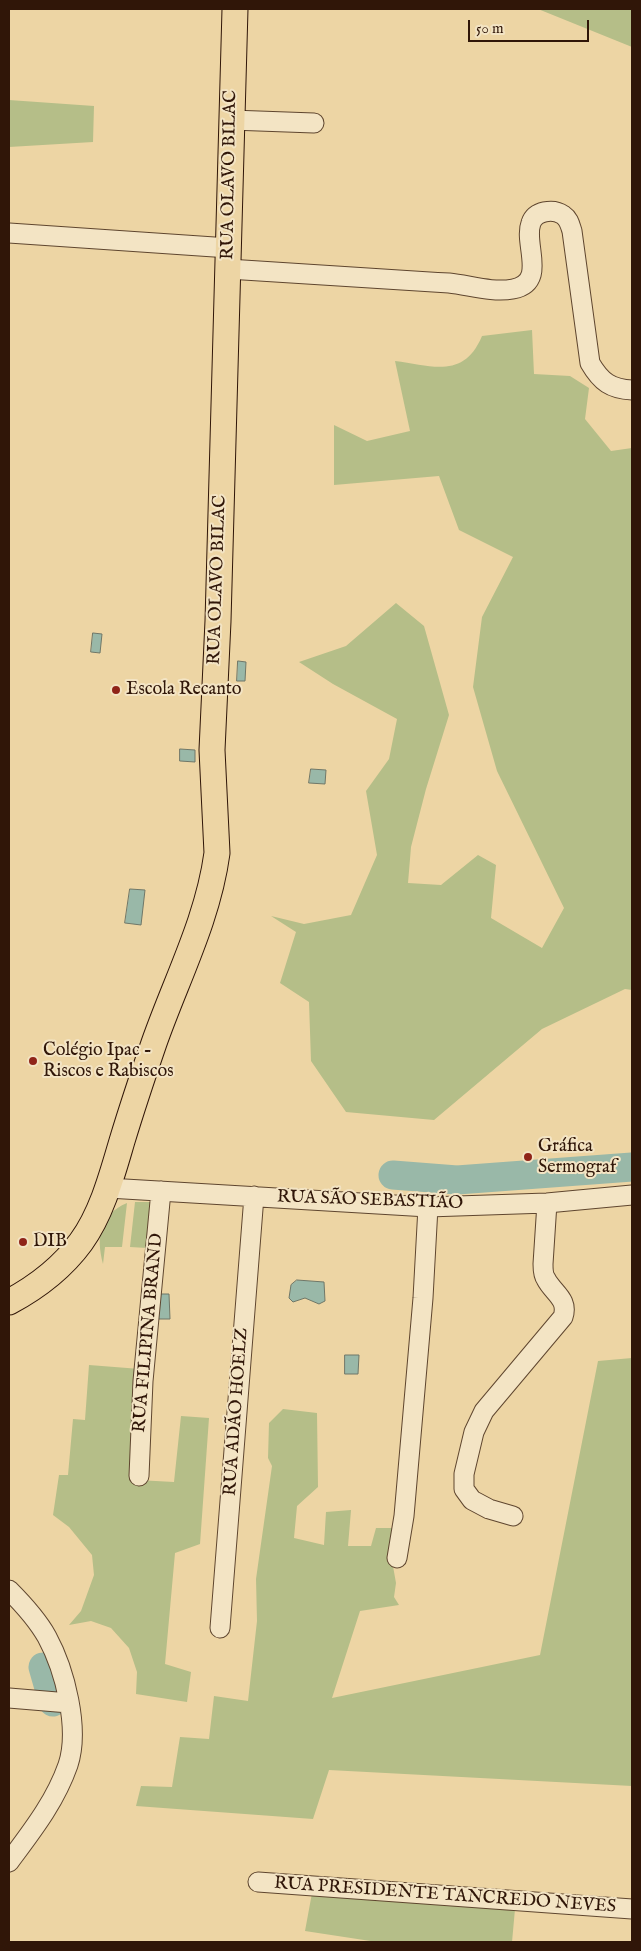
<!DOCTYPE html>
<meta charset="utf-8">
<style>
body{margin:0}
#map{position:relative;width:641px;height:1951px;overflow:hidden;background:#edd5a4;font-family:"IM FELL English",serif}
canvas{display:block}
.frame{position:absolute;inset:0;border:10px solid #301608;pointer-events:none}
.scale{position:absolute;left:468px;top:20px;width:121px;height:22px;box-sizing:border-box;border:2px solid #301608;border-top:0;padding-left:6px;font-size:15px;line-height:18px;white-space:nowrap;color:#301608;-webkit-text-stroke:4px #f3e4c4;paint-order:stroke}
</style>
<div id="map">
<canvas width="641" height="1951"></canvas>
<div class="frame"></div>
<div class="scale">50 m</div>
</div>
<script>
const ctx = document.querySelector('canvas').getContext('2d');
ctx.lineJoin = 'round';
function fillPath(path, color) { ctx.fillStyle = color; ctx.fill(path, 'evenodd'); }
function stroke(path, color, width, dash) { ctx.strokeStyle = color; ctx.lineWidth = width; ctx.lineCap = dash ? 'butt' : 'round'; ctx.setLineDash(dash || []); ctx.stroke(path); }
function write(font, color, halo, rows, align = 'center') {
  ctx.font = font + ' "IM FELL English",serif'; ctx.lineWidth = 4; ctx.setLineDash([]); ctx.textBaseline = 'middle'; ctx.strokeStyle = halo; ctx.fillStyle = color; for (const [text, x, y, turn = 0] of rows) {
    ctx.save(); ctx.translate(x, y); ctx.rotate((+turn || 0) * Math.PI / 180); ctx.textAlign = isNaN(turn) ? turn : align; if (halo) ctx.strokeText(text, 0, 0); ctx.fillText(text, 0, 0); ctx.restore();
  }
}
fillPath(new Path2D(`
 M 538,9 L 632,9 L 632,47 Z
 M 9,100 L 94,106 L 93,142 L 9,147 Z
 M 532,330 L 534,374 L 570,376 L 589,388 L 585,419 L 611,451 L 632,448 L 632,990 L 625,989 L 542,1029 L 434,1120 L 346,1112 L 311,1061 L 309,1002 L 280,983 L 296,932 L 271,916 L 304,924 L 351,915 L 377,855 L 366,791 L 389,759 L 397,719 L 333,684 L 299,662 L 346,646 L 396,603 L 424,626 L 449,715 L 426,789 L 411,847 L 408,883 L 441,885 L 478,855 L 496,865 L 491,918 L 542,948 L 564,908 L 497,771 L 473,687 L 482,617 L 513,557 L 459,530 L 439,476 L 334,485 L 334,425 L 367,441 L 410,431 L 395,361 C 433,366 464,379 482,336 Z
 M 135,1202 L 159,1202 L 147,1248 L 130,1247 Z
 M 127,1203 L 122,1247 L 105,1247 L 103,1264 C 96,1236 99,1215 127,1203 Z
 M 632,1358 L 632,1786 L 329,1770 L 313,1819 L 136,1806 L 141,1786 L 172,1787 L 180,1737 L 209,1739 L 214,1696 L 248,1701 L 257,1621 L 256,1579 L 272,1466 L 268,1458 L 269,1423 L 283,1409 L 317,1413 L 318,1487 L 297,1506 L 294,1538 L 324,1545 L 326,1512 L 351,1510 L 348,1546 L 371,1546 L 376,1528 L 401,1528 L 391,1555 L 396,1583 L 394,1597 L 399,1605 L 360,1611 L 332,1698 L 540,1655 L 598,1361 Z
 M 89,1365 L 140,1369 L 137,1480 L 174,1482 L 181,1416 L 209,1418 L 200,1544 L 175,1553 L 165,1664 L 191,1672 L 187,1702 L 136,1694 L 137,1672 L 129,1648 L 111,1628 L 91,1621 L 69,1625 L 81,1611 L 94,1575 L 92,1555 L 69,1527 L 53,1515 L 59,1475 L 68,1475 L 73,1419 L 85,1420 Z
 M 312,1893 L 515,1909 L 512,1942 L 377,1942 L 305,1931 Z`), '#b5be88');
const water = new Path2D(`
 M 93,633 L 102,634 L 100,653 L 91,652 Z
 M 238,661 L 246,662 L 245,681 L 237,681 Z
 M 180,749 L 195,750 L 195,762 L 180,761 Z
 M 311,769 L 326,770 L 325,784 L 309,783 Z
 M 130,889 L 145,890 L 141,925 L 125,923 Z
 M 297,1280 L 324,1282 L 325,1301 L 319,1304 L 305,1298 L 293,1302 L 289,1298 L 291,1285 Z
 M 157,1294 L 169,1294 L 170,1319 L 158,1319 Z
 M 345,1355 L 359,1355 L 358,1374 L 345,1374 Z`);
fillPath(water, '#99b8a8');
stroke(water, '#6f7768', 1);
stroke(new Path2D(`
 M 393,1175 L 457,1180 L 632,1167
 M 43,1667 L 53,1702`), '#99b8a8', 29);
const minor = new Path2D(`
 M 231,120 L 314,123
 M 9,233 L 229,248
 M 228,269 C 301,274 375,279 449,283 C 469,285 492,293 513,289 C 548,282 523,244 531,223 C 535,211 553,208 563,215 C 569,219 570,225 572,231 L 590,363 C 601,382 611,389 632,390
 M 108,1188 L 428,1207 L 547,1203 L 632,1195
 M 139,1476 L 143,1381 L 161,1191
 M 513,1516 L 489,1509 L 472,1500 L 464,1489 L 464,1474 L 474,1432 L 484,1411 L 563,1317 C 569,1299 553,1293 546,1279 C 543,1275 543,1269 543,1264 L 547,1203
 M 397,1558 L 404,1516 L 423,1298 L 428,1207
 M 9,1590 C 23,1604 37,1619 47,1637 C 65,1670 80,1729 68,1765 C 55,1802 32,1831 9,1862
 M 220,1628 L 254,1196
 M 9,1698 L 69,1703
 M 258,1882 L 632,1909`);
const major = new Path2D(`
 M 9,1302 C 37,1287 62,1268 81,1242 C 102,1213 112,1175 122,1141 C 132,1108 143,1075 154,1043 C 176,980 208,920 217,853 L 212,750 L 218,621 L 235,9`);
stroke(minor, '#5f462f', 21);
stroke(major, '#301608', 27);
stroke(minor, '#f3e4c4', 19);
stroke(major, '#edd5a4', 25);
for (const [x, y, r, color] of [
 [116,690,5,"#8f2418"],
 [33,1061,5,"#8f2418"],
 [528,1157,5,"#8f2418"],
 [23,1242,5,"#8f2418"]
]) { const dot = new Path2D(); dot.arc(x, y, r, 0, 2 * Math.PI); ctx.fillStyle = color; ctx.fill(dot); stroke(dot, '#f3e4c4', 2); }
write('18px', '#301608', '#f3e4c4', [
 ["RUA OLAVO BILAC",230,175,-89],
 ["RUA OLAVO BILAC",218,580,-88],
 ["RUA SÃO SEBASTIÃO",370,1201,2],
 ["RUA FILIPINA BRAND",149,1333,-85],
 ["RUA ADÃO HOELZ",237,1412,-86],
 ["RUA PRESIDENTE TANCREDO NEVES",445,1896,4]
]);
write('18px', '#301608', '#f3e4c4', [
 ["Escola Recanto",126,690],
 ["Colégio Ipac -",43,1051],
 ["Riscos e Rabiscos",43,1072],
 ["Gráfica",538,1147],
 ["Sermograf",538,1168],
 ["DIB",33,1242]
], 'left');
</script>
